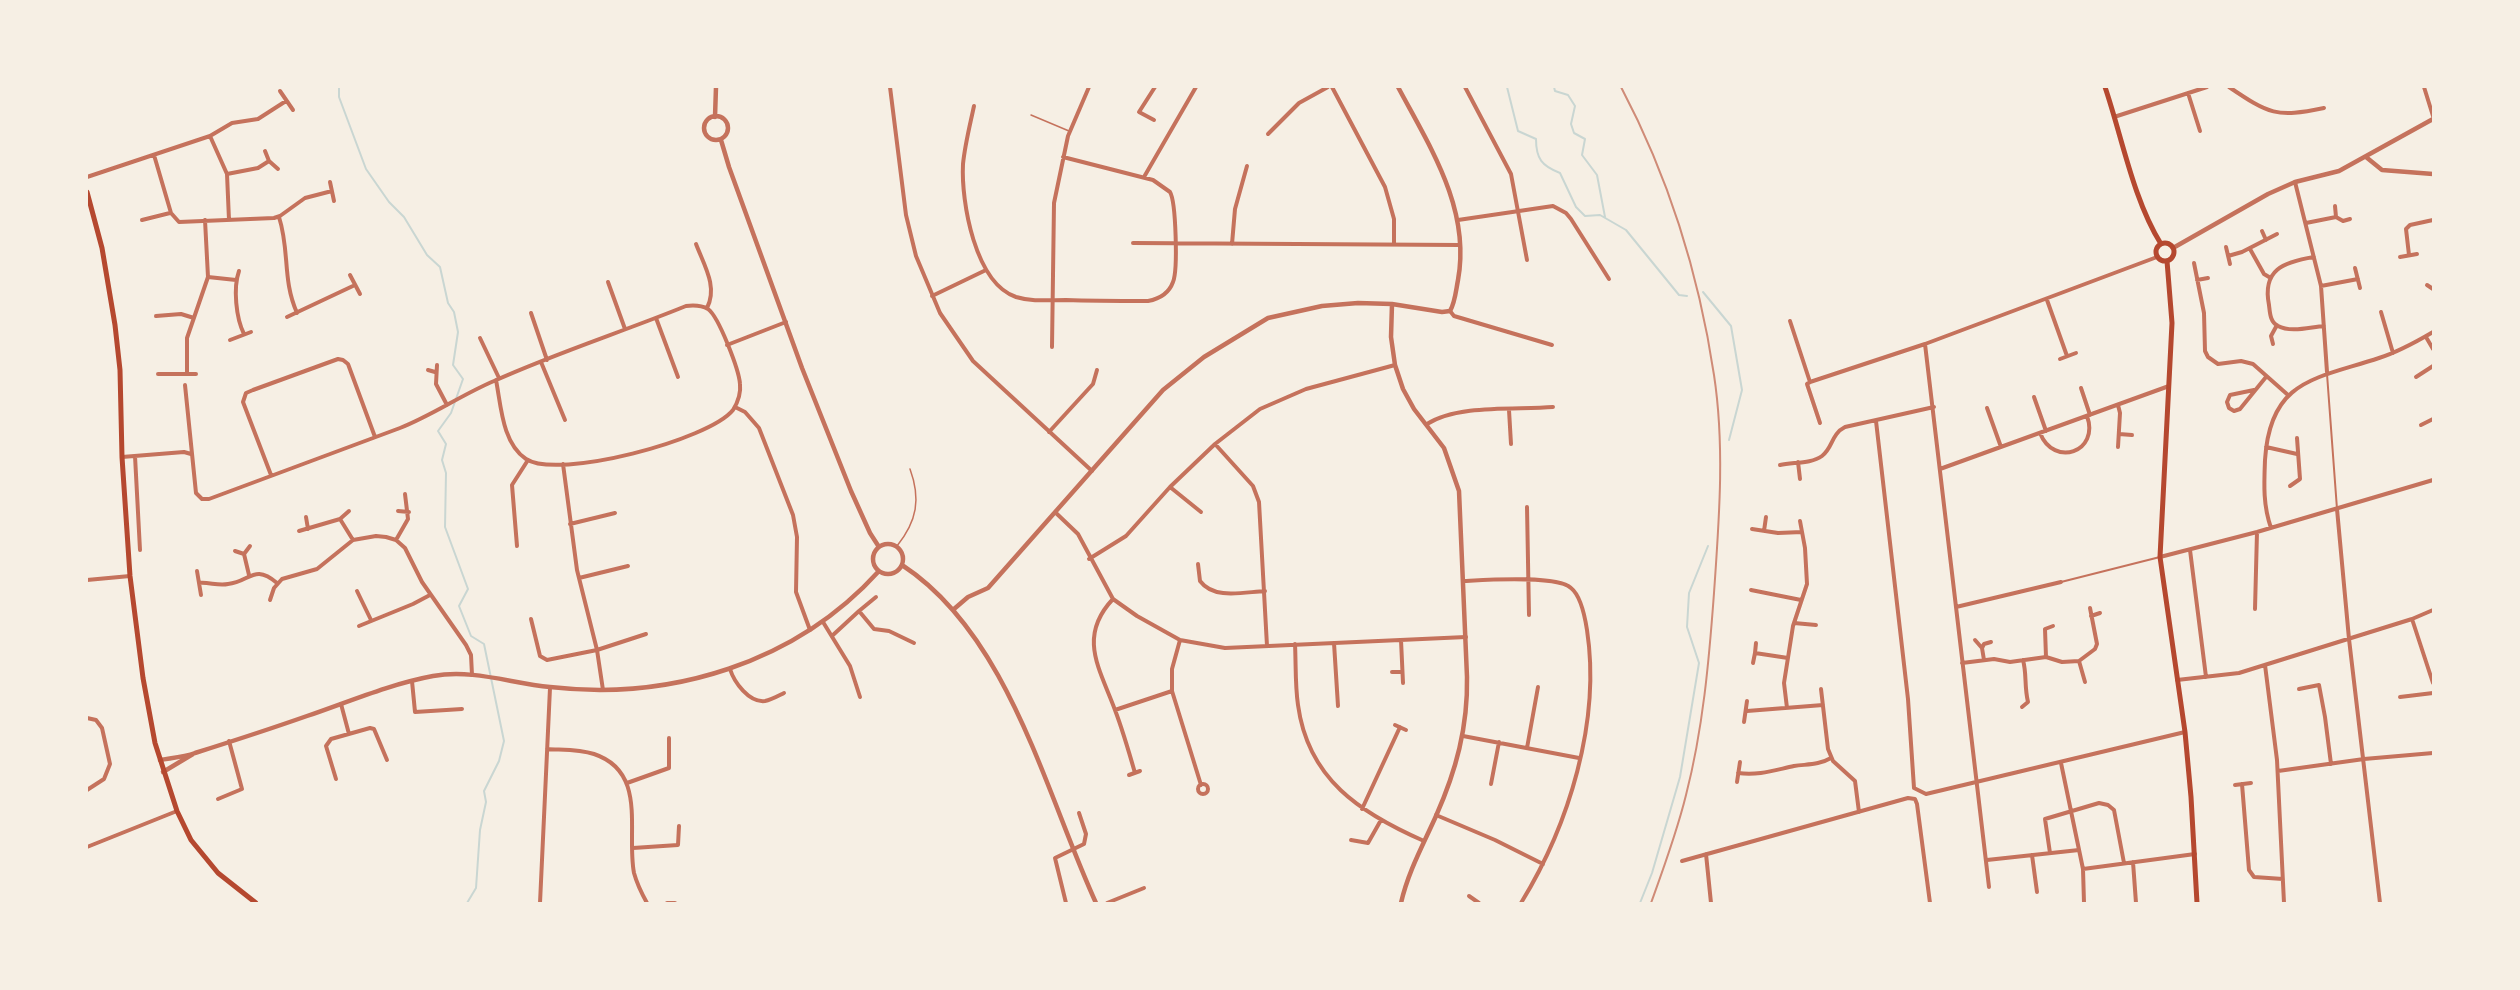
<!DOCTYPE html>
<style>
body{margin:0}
#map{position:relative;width:2520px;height:990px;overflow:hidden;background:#f6efe4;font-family:Arial,sans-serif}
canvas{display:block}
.frame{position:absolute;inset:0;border:88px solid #f6efe4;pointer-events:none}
</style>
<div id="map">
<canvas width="2520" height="990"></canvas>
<div class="frame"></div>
</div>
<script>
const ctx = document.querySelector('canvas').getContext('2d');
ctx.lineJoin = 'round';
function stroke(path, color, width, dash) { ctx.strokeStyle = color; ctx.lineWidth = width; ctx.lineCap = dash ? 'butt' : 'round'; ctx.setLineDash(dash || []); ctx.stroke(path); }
stroke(new Path2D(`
 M 339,87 L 339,97 L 366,169 L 389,202 L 404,217 L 427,255 L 440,267 L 448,303 L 454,312 L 458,332 L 453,365 L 463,379 L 451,413 L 438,431 L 446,444 L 442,460 L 446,473 L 445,527 L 468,589 L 459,606 L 471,636 L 484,644 L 504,741 L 499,761 L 484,791 L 486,802 L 480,830 L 476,888 L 467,903
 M 1507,87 L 1518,131 L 1536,139 C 1536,159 1542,166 1560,173 L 1576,207 L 1585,216 L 1600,215 L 1626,230 L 1679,295 L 1687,296
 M 1554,87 L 1555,91 L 1568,95 L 1575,106 L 1571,124 L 1574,133 L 1585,139 L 1582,155 L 1597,175 L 1605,217
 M 1703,292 L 1731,326 L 1742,390 L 1729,440
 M 1640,903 L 1652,873 L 1680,777 L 1699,663 L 1687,627 L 1689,593 L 1708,546`), '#c9d6d2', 2);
stroke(new Path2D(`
 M 1031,115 L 1069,131
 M 87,510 L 87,526
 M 897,546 C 917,521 921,499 910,469`), '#c5725c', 1.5);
stroke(new Path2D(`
 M 2327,374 L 2337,509
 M 2061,582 L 2160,557`), '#c5725c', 2);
stroke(new Path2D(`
 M 890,87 L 906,215 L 916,256 L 940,313 L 973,361 L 1092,471
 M 1332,87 L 1385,187 L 1394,219 L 1394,245
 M 1465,87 L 1511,174 L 1527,260
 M 2229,87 C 2269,114 2276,118 2324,108
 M 2424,87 L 2433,116
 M 280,91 L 293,110
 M 2188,93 L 2200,131
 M 974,106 C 970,125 965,144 963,164 C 961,202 975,283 1016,297 C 1032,302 1049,300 1066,300 C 1093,301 1121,301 1148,301 C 1159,299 1169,293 1173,282 C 1178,270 1176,202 1170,192 L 1153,180 L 1063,157
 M 2114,117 L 2207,87
 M 1154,120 L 1139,112 L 1155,87
 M 1268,134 L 1299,103 L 1328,87
 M 210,136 L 227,174 L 229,220
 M 265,151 L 269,161 L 278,169
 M 154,155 L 171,213 L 179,222 L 274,218 L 280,216 L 305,198 L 332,191
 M 227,174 L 258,168 L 269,161
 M 87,177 L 210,136 L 232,123 L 258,119 L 286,101
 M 1144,177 L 1196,87
 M 330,182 L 334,201
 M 2295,182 L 2321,286 L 2327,372
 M 2335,206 L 2336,217
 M 279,217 C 290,251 282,279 297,313
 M 142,220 L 170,213
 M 1458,220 L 1553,206 L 1566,213 L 1571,219 L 1609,279
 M 2306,223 L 2336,217 L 2343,221 L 2350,219
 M 2262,231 L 2266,240
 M 1133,243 L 1460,245
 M 696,244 C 704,265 718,287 707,308
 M 1232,244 L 1235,209 L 1247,166
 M 2226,247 L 2230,264
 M 2250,249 L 2264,274 L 2269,277
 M 2409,255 L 2406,229 L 2410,225 L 2433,220
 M 2228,256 L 2242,252 L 2277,234
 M 2314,257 C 2283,262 2262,270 2269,305 C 2270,313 2270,322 2278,326 C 2291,333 2310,327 2324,326
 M 2400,257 L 2417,254
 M 2194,263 L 2204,313 L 2205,351 L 2208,357 L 2218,364 L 2241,361 L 2253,364 L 2288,395
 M 2355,268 L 2360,288
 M 239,271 C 233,288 236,318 244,334
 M 350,275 L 360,294
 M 208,277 L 236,280
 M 2197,280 L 2208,278
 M 608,282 L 625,329
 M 2427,285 L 2433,289
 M 2321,286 L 2358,279
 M 932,296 L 986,270
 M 2047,300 L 2067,356
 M 1450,311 L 1454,316 L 1552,345
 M 2381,312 L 2393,353
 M 531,313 L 547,360
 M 156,316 L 181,314 L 194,318
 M 287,317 L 355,285
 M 656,318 L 678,377
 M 1790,321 L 1810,382
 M 2426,337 L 2433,349
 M 480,338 L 499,378
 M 230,340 L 251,332
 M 1925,344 L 1989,887
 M 2273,344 L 2271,336 L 2277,325
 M 727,345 L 786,322
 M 1052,347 L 1054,203 L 1068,136 L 1089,87
 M 2060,359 L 2076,353
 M 541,362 L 565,420
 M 437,365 L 436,384 L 447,405
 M 428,370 L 435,372
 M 158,374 L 196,374
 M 187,374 L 187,338 L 208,277 L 205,220
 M 2416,377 L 2433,366
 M 185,385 L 196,493 L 202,499 L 209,499 L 400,428 C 433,415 461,395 494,381 C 556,353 622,332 686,306 C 694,305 701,305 708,309 C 719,317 739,370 740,384 C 741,393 738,402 733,410 C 709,440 558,480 526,459 C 502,443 501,405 496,380
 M 2081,388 L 2090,415
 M 2254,390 L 2230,395 L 2227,402 L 2229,408 L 2234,411 L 2240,409 L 2266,377
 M 2034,397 L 2046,431
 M 735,407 L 745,412 L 759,428 L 793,515 L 797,537 L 796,592 L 810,630
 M 1987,408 L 2001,447
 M 1509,410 L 1511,444
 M 1876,421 L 1908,699 L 1914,788 L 1926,794 L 2185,732
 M 1820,423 L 1807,384 L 1810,382 L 1925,344 L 2157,257
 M 1427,424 C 1458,404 1516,410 1553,407
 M 2421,425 L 2433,419
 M 1049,432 L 1093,384 L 1097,370
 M 2040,433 C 2054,468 2100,452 2087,416
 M 2119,434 L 2132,435
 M 1215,444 L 1253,486 L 1259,502 L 1267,646
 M 2118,447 L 2120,413 L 2118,405
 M 2266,447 L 2297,454
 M 135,456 L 140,550
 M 122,457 L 184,452 L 191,454
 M 1798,462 L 1800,479
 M 563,464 L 577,570 L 597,650 L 603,690
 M 1780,465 C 1793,462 1811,464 1822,456 C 1833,448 1831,434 1845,427 L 1934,407
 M 1940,469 L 2169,386
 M 271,475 L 243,402 L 246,393 L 253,390 L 338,359 L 343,360 L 348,364 L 375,437
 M 2290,486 L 2300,479 L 2297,438
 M 1170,487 L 1201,512
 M 1527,507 L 1529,615
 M 2337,509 L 2349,639 L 2380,903
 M 398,511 L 409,512
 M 1056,513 L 1078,534 L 1113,599 L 1137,616 L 1180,640 L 1225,648 L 1466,637
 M 306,517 L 308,529
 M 340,519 L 349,511
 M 570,524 L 615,513
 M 2271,528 C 2263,505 2264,485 2265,460 C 2270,379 2316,379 2379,358 C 2398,352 2416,342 2433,332
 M 1752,529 L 1778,533 L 1802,532
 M 299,531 L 340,519 L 353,540
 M 1764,531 L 1766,517
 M 396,540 L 408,519 L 405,494
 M 517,546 L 512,485 L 528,460
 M 2190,550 L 2206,677
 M 235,551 L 244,554
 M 2160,557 L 2257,532 L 2433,480
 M 1089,559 L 1126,536 L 1170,487 L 1215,444 L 1260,409 L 1306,389 L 1395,365
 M 1198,564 L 1200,581 C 1214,600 1244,592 1265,591
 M 197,571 L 201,595
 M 249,575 L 244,554 L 250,546
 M 579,578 L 628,566
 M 87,580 L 130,576
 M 1464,581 C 1485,580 1557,575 1571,588 C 1581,596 1585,617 1587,630 C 1601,721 1569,825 1521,903
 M 199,583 C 209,582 218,586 228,584 C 250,582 254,563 277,583
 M 1751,590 L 1801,600
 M 357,591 L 371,620
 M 1113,599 C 1077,637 1100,669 1115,710 C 1123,731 1129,752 1135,773
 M 270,600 L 274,588 L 282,579 L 317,569 L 353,540 L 376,536 L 386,537 L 396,540 L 405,548 L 422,582 L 466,645 L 471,655 L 472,675
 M 1956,607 L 2061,582
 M 2255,609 L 2257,532
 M 859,611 L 876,597
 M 2091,616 L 2100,613
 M 531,619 L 540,656 L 547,660 L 597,650 L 646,634
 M 2412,619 L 2433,683
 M 823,622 L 850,666 L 860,697
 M 1794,623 L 1816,625
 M 359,626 L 413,604 L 430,595
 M 833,635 L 859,611 L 874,629 L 889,631 L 914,643
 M 1180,640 L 1172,669 L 1172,691 L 1201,785
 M 1401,640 L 1403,683
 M 1975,640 L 1982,648 L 1984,660
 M 1334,643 L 1338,706
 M 1295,644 C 1296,664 1295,685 1298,705 C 1308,779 1360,813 1424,841
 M 1982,648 L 1984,644 L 1991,642
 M 1755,653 L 1756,643
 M 2046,657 L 2045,629 L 2053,626
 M 2079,661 L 2085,682
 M 1753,663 L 1755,653 L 1788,658
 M 1962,663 L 1994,659 L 2010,662 L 2046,657 L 2062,662 L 2079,661 L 2095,649 L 2097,644 L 2090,608
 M 2265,665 L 2277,760 L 2284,903
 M 730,669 C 734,682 749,703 765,701 C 771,700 778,696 784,693
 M 1392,672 L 1402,672
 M 2177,680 L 2239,673 L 2412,619 L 2433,610
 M 412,681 L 415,712 L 462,709
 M 1821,689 L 1828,749 L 1833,761 L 1855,781 L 1859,812
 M 2299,689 L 2319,685 L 2325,717 L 2331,764
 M 2400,697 L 2433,693
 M 341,704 L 349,734
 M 2022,707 L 2028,702 C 2024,685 2027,675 2023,660
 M 1787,708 L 1784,683 L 1793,626 L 1807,584 L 1805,548 L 1800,521
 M 1115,710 L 1172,691
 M 1747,711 L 1823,705
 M 87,718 L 96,720 L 102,728 L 110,764 L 104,779 L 87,790
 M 1744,722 L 1747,701
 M 1395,725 L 1406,730
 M 1463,736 L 1579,758
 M 1527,748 L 1538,687
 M 547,749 C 562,750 579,749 594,754 C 648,772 626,832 634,873 C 637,884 642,894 647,903
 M 2061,763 L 2083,869 L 2084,903
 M 2278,771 L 2364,759 L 2433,753
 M 1738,773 C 1758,776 1775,770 1794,766 C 1808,764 1819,765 1831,758
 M 1129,775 L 1140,771
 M 336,779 L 326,746 L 331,739 L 370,728 L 374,729 L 387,760
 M 1737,782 L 1740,762
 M 627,783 L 669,768 L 669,738
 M 1491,784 L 1499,742
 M 2242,784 L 2249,870 L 2254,877 L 2283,879
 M1198 789a5 5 0 1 1 10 0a5 5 0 1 1-10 0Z
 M 2235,785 L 2251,783
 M 218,799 L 242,789 L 229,741
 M 1362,809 L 1400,727
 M 1436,815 L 1495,840 L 1543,864
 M 1351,840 L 1368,843 L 1381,820
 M 87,847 L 177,811
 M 633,848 L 678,845 L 679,826
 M 2050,853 L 2045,819 L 2099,803 L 2108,805 L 2114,810 L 2124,863
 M 1706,854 L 1711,903
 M 2032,855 L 2037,892
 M 1987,860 L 2079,850
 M 1682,861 L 1908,798 L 1915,799 L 1917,804 L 1930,903
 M 2133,862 L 2136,903
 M 2083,869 L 2195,854
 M 1469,896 L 1479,903
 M 540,903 L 550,688
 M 667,903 L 675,903
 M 1066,903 L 1055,858 L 1084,844 L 1086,834 L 1079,813
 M 1107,903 L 1144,888`), '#c5725c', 4);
stroke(new Path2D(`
 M704 128a12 12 0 1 1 24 0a12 12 0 1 1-24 0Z
 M 715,117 L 716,87
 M 721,140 L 729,167 L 802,368 L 851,491 L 870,533 L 879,547
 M 2366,157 L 2382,170 L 2433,174
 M 2173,248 L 2268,194 L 2295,182 L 2339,171 L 2433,119
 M 1392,304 L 1391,337 L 1395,365 L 1403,389 L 1414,409 L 1444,448 L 1459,491 L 1467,677 C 1468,727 1456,771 1436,816 C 1423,845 1408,872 1401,903
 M873 559a15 15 0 1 1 30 0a15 15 0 1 1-30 0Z
 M 902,565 C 1009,635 1045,792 1096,903
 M 954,609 L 968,597 L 988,588 L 1163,390 L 1204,357 L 1268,318 L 1322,306 L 1358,303 L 1392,304 L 1442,312 L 1450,311 C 1455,303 1456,290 1458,280 C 1471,209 1430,147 1398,87
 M 160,760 C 171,758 184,757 195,753 C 233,741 270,729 307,716 C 348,702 390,684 433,676 C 473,669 510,683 550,687 C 671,701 796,663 879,571
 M 163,772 L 193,754`), '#c5725c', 4.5);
stroke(new Path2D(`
 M 2105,87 C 2122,137 2133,199 2161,244
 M 87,192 L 102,248 L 115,325 L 120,370 L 122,457 L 130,576 L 143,678 L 155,743 L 177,811 L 191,840 L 218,873 L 256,903
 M2156 252a9 9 0 1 1 18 0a9 9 0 1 1-18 0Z
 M 2167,261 L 2172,323 L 2160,557 L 2185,732 L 2191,797 L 2197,903`), '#b5482f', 5);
stroke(new Path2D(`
 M 1621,87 C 1668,176 1699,275 1714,375 C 1725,447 1719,521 1714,593 C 1709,661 1703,729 1686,795 C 1677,832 1664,867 1651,903`), '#cf8b77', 2);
</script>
